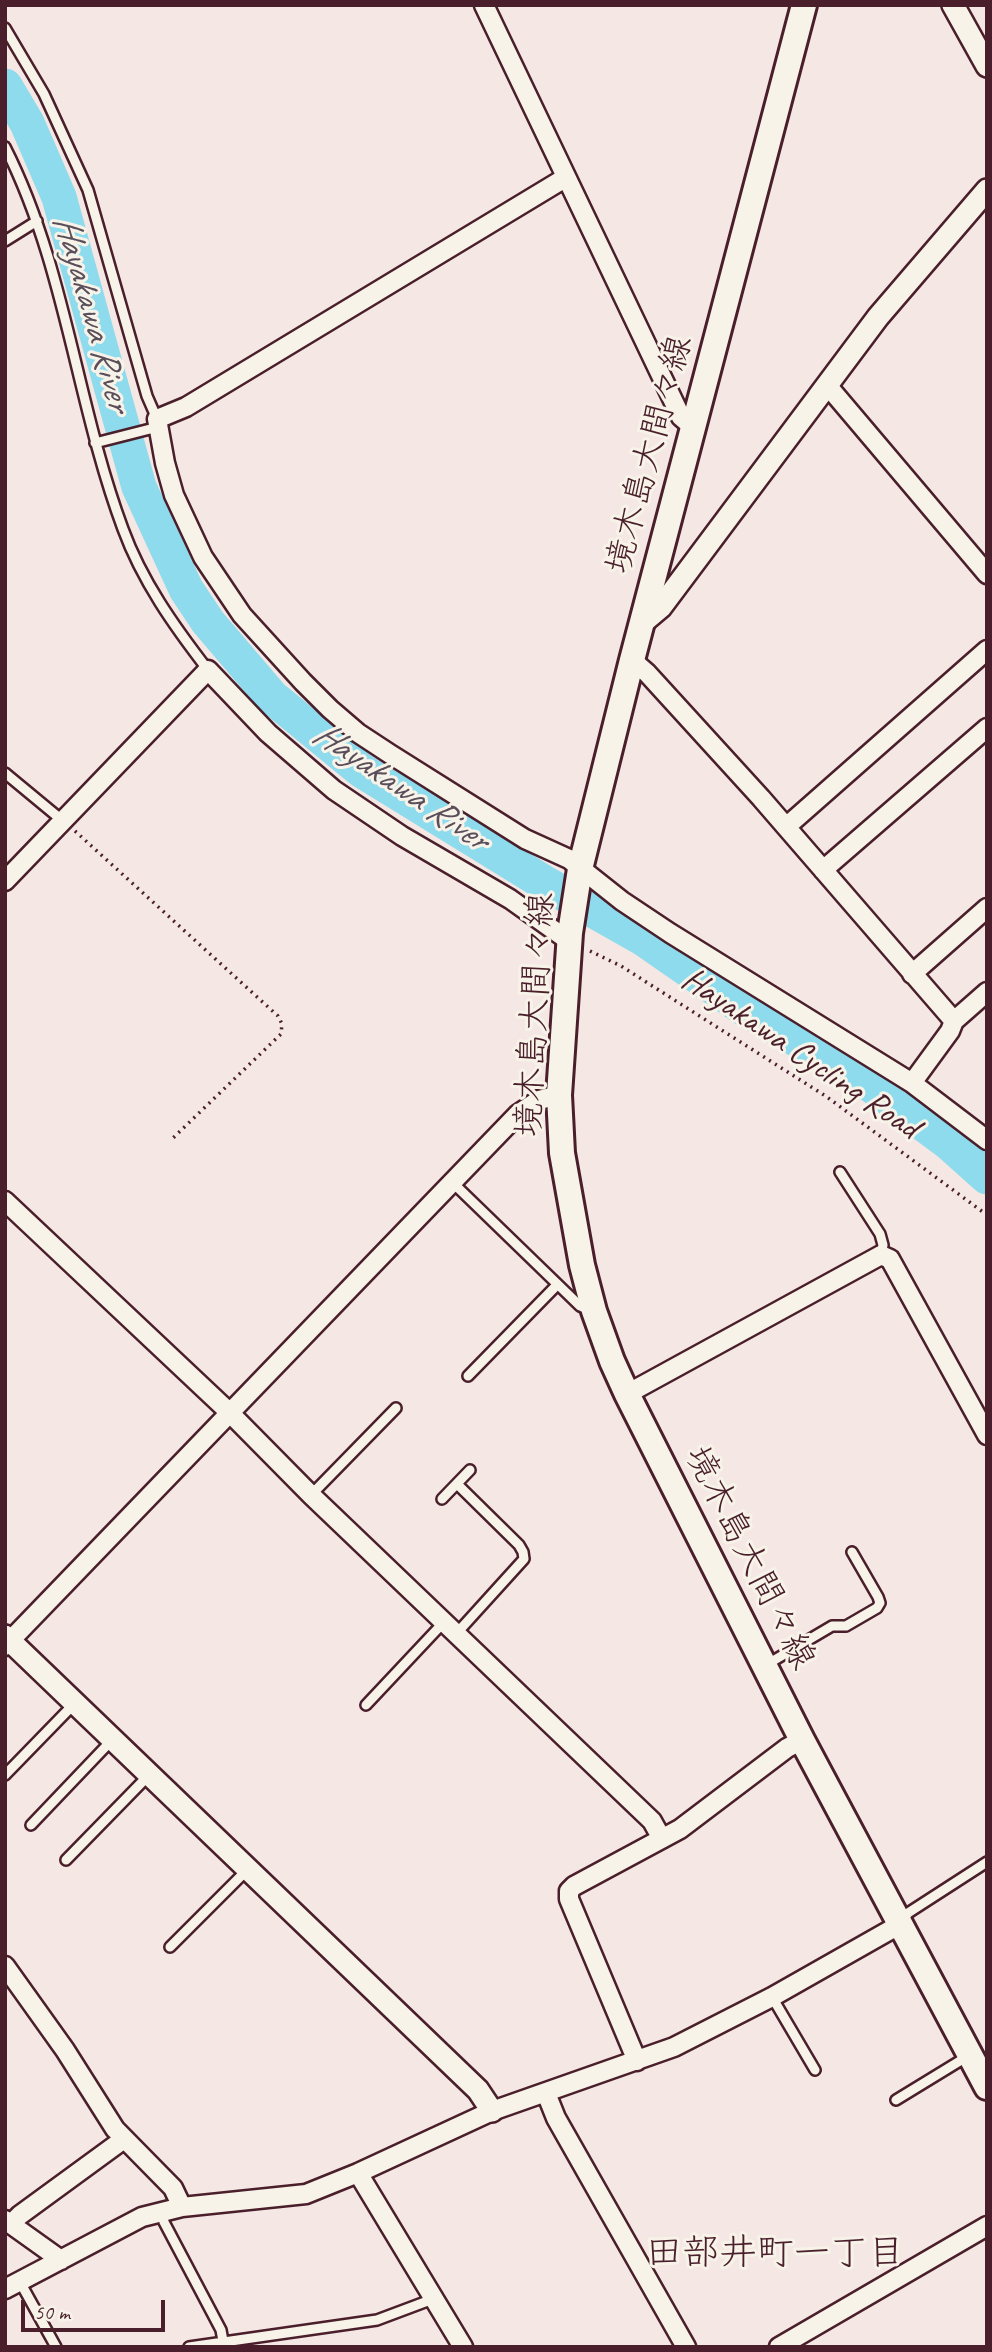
<!DOCTYPE html>
<meta charset="utf-8">
<style>
body{margin:0}
#map{position:relative;width:992px;height:2352px;overflow:hidden;background:#f4e7e4;font-family:Caveat,sans-serif}
canvas{display:block}
.frame{position:absolute;inset:0;border:7px solid #4a1f2b;pointer-events:none}
.scale{position:absolute;left:21px;top:2300px;width:144px;height:32px;box-sizing:border-box;border:4px solid #4a1f2b;border-top:0;padding-left:9px;font-size:21px;line-height:24px;white-space:nowrap;color:#4a1f2b;-webkit-text-stroke:5px #f7f3e8;paint-order:stroke}
</style>
<div id="map">
<canvas width="992" height="2352"></canvas>
<div class="frame"></div>
<div class="scale">50 m</div>
</div>
<script>
const ctx = document.querySelector('canvas').getContext('2d');
ctx.lineJoin = 'round';
function stroke(path, color, width, dash) { ctx.strokeStyle = color; ctx.lineWidth = width; ctx.lineCap = dash ? 'butt' : 'round'; ctx.setLineDash(dash || []); ctx.stroke(path); }
function write(font, color, halo, rows, align = 'center') {
  ctx.font = font + ' Caveat,"Klee One",sans-serif'; ctx.lineWidth = 6; ctx.setLineDash([]); ctx.textBaseline = 'middle'; ctx.strokeStyle = halo; ctx.fillStyle = color; for (const [text, x, y, turn = 0] of rows) {
    ctx.save(); ctx.translate(x, y); ctx.rotate((+turn || 0) * Math.PI / 180); ctx.textAlign = isNaN(turn) ? turn : align; if (halo) ctx.strokeText(text, 0, 0); ctx.fillText(text, 0, 0); ctx.restore();
  }
}
stroke(new Path2D(`
 M 5,86 L 27,123 L 59,197 L 139,487 L 186,589 L 208,622 L 272,697 L 361,770 L 543,882 L 644,939 L 745,1009 L 860,1077 L 949,1143 L 987,1177`), '#8ddbec', 35);
const service = new Path2D(`
 M 5,28 L 44,94 L 88,190 L 147,396 L 157,419
 M 5,147 C 66,267 76,403 123,529 C 142,581 174,626 208,670
 M 5,241 L 37,221
 M 95,443 L 158,427
 M 5,773 L 63,821
 M 840,1172 L 880,1234 L 883,1245 L 881,1255
 M 451,1181 L 580,1306 L 589,1310
 M 468,1376 L 557,1285
 M 311,1495 L 396,1408
 M 442,1499 L 470,1470
 M 456,1634 L 524,1559 L 523,1552 L 519,1545 L 457,1484
 M 766,1665 L 832,1626 L 846,1626 L 877,1608 L 880,1603 L 878,1597 L 852,1552
 M 366,1705 L 444,1622
 M 5,1775 L 75,1703
 M 31,1825 L 112,1740
 M 66,1860 L 149,1775
 M 902,1921 L 908,1913 L 987,1862
 M 170,1947 L 248,1869
 M 772,1997 L 815,2070
 M 896,2100 L 968,2056
 M 162,2212 L 164,2222 L 221,2330 L 223,2341
 M 20,2282 L 56,2347
 M 189,2347 L 377,2320 L 433,2299`);
const minor = new Path2D(`
 M 484,5 L 681,417 L 694,428
 M 565,178 L 186,407 L 157,419 L 165,463 L 174,495 L 203,557 L 242,615 L 303,682 L 330,709 L 358,733 L 390,754 L 525,839 L 569,859 L 622,901 L 670,933 L 912,1083 L 987,1140
 M 827,385 L 987,574
 M 632,660 L 647,673 L 761,798 L 954,1021 L 950,1031 L 912,1083
 M 786,827 L 987,650
 M 823,870 L 987,728
 M 5,881 L 208,670 L 268,733 L 334,790 L 402,836 L 510,899 L 569,941
 M 912,974 L 987,908
 M 954,1021 L 987,992
 M 5,1201 L 229,1412 L 311,1495 L 652,1821 L 662,1839
 M 627,1394 L 881,1255 L 890,1259 L 987,1435
 M 5,1646 L 518,1114 L 539,1100 L 559,1095
 M 5,1966 L 65,2050 L 115,2129 L 173,2188 L 182,2207
 M 637,2061 L 569,1899 L 569,1891 L 574,1886 L 680,1829 L 787,1748 L 802,1740
 M 546,2093 L 556,2118 L 686,2347
 M 358,2173 L 463,2347
 M 5,2220 L 61,2260
 M 11,2224 L 20,2215 L 124,2139
 M 5,2289 L 142,2217 L 182,2207 L 306,2194 L 358,2173 L 492,2111 L 674,2047 L 772,1997 L 899,1925
 M 779,2347 L 987,2226`);
const tertiary = new Path2D(`
 M 953,5 L 987,66
 M 642,623 L 661,607 L 878,317 L 987,190
 M 5,1636 L 478,2090 L 492,2111`);
const secondary = new Path2D(`
 M 804,5 L 632,660 L 580,869 L 570,933 L 559,1095 L 562,1153 L 582,1265 L 594,1311 L 612,1361 L 627,1394 L 802,1740 L 987,2087`);
stroke(service, '#4a1f2b', 14);
stroke(minor, '#4a1f2b', 23);
stroke(tertiary, '#4a1f2b', 26);
stroke(secondary, '#4a1f2b', 30);
stroke(new Path2D(`
 M 75,831 L 278,1016 L 282,1024 L 281,1034 L 172,1139
 M 590,951 L 621,966 L 827,1097 L 987,1215`), '#4a1f2b', 3.5, [2, 5]);
stroke(service, '#f7f3e8', 9);
stroke(minor, '#f7f3e8', 18);
stroke(tertiary, '#f7f3e8', 21);
stroke(secondary, '#f7f3e8', 24);
write('35px', '#4a1f2b', '#f7f3e8', [
 ["境木島大間々線",650,455,-75],
 ["境木島大間々線",536,1015,-87],
 ["Hayakawa Cycling Road",800,1054,34],
 ["境木島大間々線",749,1558,63]
]);
write('italic 37px', '#5b4e5b', '#f7f3e8', [
 ["Hayakawa River",91,313,74],
 ["Hayakawa River",400,787,34]
]);
write('37px', '#4a1f2b', '#f7f3e8', [
 ["田部井町一丁目",775,2254]
]);
</script>
